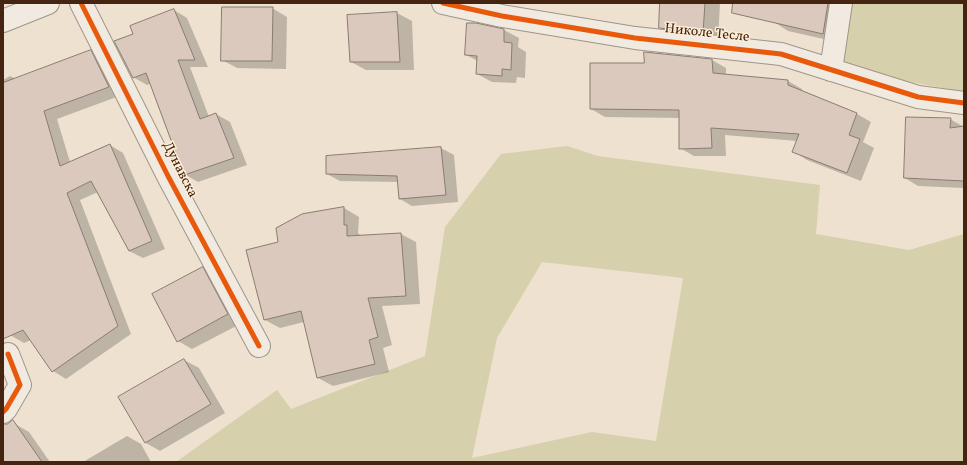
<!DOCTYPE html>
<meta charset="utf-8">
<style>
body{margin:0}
#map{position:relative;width:967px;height:465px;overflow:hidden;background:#eee1cf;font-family:Vollkorn,serif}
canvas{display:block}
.frame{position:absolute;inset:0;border:4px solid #452511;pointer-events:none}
</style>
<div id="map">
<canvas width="967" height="465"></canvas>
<div class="frame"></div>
</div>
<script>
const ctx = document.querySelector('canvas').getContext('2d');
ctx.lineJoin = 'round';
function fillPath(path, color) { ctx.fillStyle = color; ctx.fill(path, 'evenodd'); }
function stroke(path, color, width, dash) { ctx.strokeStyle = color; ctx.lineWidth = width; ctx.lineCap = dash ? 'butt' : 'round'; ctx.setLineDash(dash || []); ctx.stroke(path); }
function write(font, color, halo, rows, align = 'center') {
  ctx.font = font + ' Vollkorn,serif'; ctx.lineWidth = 3; ctx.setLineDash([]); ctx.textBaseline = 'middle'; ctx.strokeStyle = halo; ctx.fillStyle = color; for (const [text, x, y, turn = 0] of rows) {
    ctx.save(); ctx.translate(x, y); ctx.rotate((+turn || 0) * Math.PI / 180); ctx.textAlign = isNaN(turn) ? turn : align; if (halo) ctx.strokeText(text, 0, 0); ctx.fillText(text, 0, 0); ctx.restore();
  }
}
fillPath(new Path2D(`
 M 842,3 L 964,3 L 964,92 L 835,68 Z
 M 567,146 L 598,156 L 820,185 L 816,234 L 909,250 L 964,234 L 964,462 L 176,462 L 277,390 L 291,409 L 425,356 L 445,227 L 501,154 ZM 542,262 L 683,278 L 656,441 L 592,432 L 472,458 L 497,338 Z`), '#d6d0ac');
fillPath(new Path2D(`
 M 661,3 L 720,3 L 718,41 L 674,36 L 660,27 Z
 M 778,3 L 846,3 L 837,42 L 788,31 L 774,22 Z
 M 272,8 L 287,17 L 286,69 L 237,68 L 222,60 Z
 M 174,10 L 187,18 L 208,67 L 190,67 L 209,117 L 216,114 L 230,122 L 247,165 L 198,182 L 184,174 L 150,84 L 147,85 L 133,77 L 134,35 Z
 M 397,13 L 412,21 L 414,70 L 366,70 L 351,62 Z
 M 476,24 L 504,30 L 519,38 L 518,47 L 526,52 L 525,78 L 517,77 L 516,83 L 492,82 L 477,74 L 478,61 L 466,55 Z
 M 91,51 L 104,59 L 122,95 L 57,119 L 70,162 L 110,145 L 123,153 L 165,249 L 143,258 L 129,251 L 98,192 L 80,200 L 131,334 L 66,379 L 53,371 L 31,340 L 24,343 L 10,335 L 3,326 L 3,80 L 10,76 L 16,79 Z
 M 712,60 L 726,68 L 726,76 L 788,81 L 802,89 L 802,92 L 857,114 L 871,122 L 863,142 L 874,148 L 861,181 L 807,160 L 793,151 L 797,141 L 725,135 L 726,156 L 694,156 L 680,148 L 680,118 L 605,117 L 591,109 L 645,64 Z
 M 950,119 L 964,127 L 964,188 L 918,186 L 905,178 Z
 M 441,148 L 454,155 L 458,202 L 412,206 L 400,199 L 398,182 L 340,181 L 327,174 L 327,157 Z
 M 344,208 L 359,217 L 358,233 L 361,236 L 401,234 L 416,242 L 420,304 L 382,306 L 392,345 L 383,348 L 389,372 L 333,386 L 318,378 L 304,322 L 280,328 L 265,320 L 248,251 L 279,242 L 303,215 Z
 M 203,268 L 217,277 L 242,323 L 192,349 L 178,341 Z
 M 184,360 L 199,368 L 225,413 L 160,451 L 146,443 L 119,398 Z
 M 15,424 L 29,432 L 50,462 L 3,462 L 3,432 Z
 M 127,436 L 141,444 L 151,462 L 83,462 Z`), '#0003');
const building = new Path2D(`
 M 660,3 L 705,3 L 703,33 L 659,28 Z
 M 733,3 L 828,3 L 823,34 L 732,13 Z
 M 222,7 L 273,7 L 272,61 L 221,61 Z
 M 174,9 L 195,60 L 178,60 L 200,119 L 216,113 L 234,158 L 184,175 L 146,73 L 133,78 L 114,41 L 133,34 L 130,26 Z
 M 397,12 L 400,62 L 350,62 L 347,15 Z
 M 467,23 L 476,23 L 504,29 L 504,42 L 512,43 L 511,70 L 502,69 L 502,76 L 476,74 L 477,56 L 465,55 Z
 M 91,50 L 109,87 L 44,111 L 60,166 L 110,144 L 152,241 L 129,251 L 91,181 L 67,193 L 118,326 L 52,372 L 23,330 L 3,339 L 3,83 Z
 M 644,52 L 712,59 L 713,73 L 788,80 L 788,85 L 857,113 L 849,135 L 860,139 L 847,173 L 792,152 L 799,134 L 711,128 L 712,148 L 679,149 L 679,110 L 590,109 L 590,63 L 644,63 Z
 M 906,117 L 951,118 L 950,128 L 964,126 L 964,181 L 904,178 Z
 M 441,147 L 446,195 L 399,199 L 397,176 L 326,174 L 326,156 Z
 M 344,207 L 344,225 L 347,225 L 347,236 L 401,233 L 406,296 L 368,298 L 378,337 L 369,340 L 375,364 L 317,378 L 301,311 L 264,320 L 246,250 L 278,242 L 276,228 L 302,214 Z
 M 203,267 L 228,314 L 177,342 L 152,294 Z
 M 184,359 L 211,404 L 145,443 L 118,397 Z
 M 13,420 L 42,462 L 3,462 L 3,424 L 7,424 Z`);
fillPath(building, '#dcc9bd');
stroke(building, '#887c70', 1);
const minor = new Path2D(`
 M 81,3 L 168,176 L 259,346
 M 443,3 L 502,16 L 635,38 L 781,54 L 918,97 L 964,103
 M 3,21 L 48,3
 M 831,70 L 841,3
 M 3,412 L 6,409 L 20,385 L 8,354`);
stroke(minor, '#a09588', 24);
stroke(minor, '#f0eae0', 22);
stroke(new Path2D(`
 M 81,3 L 168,176 L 259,346
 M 443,3 L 502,16 L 635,38 L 781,54 L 918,97 L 964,103
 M 3,412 L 6,409 L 20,385 L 8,354`), '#e8590c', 5);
write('14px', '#452511', '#fcedd7', [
 ["Николе Тесле",707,34,6],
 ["Дунавска",179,170,63]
]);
</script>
